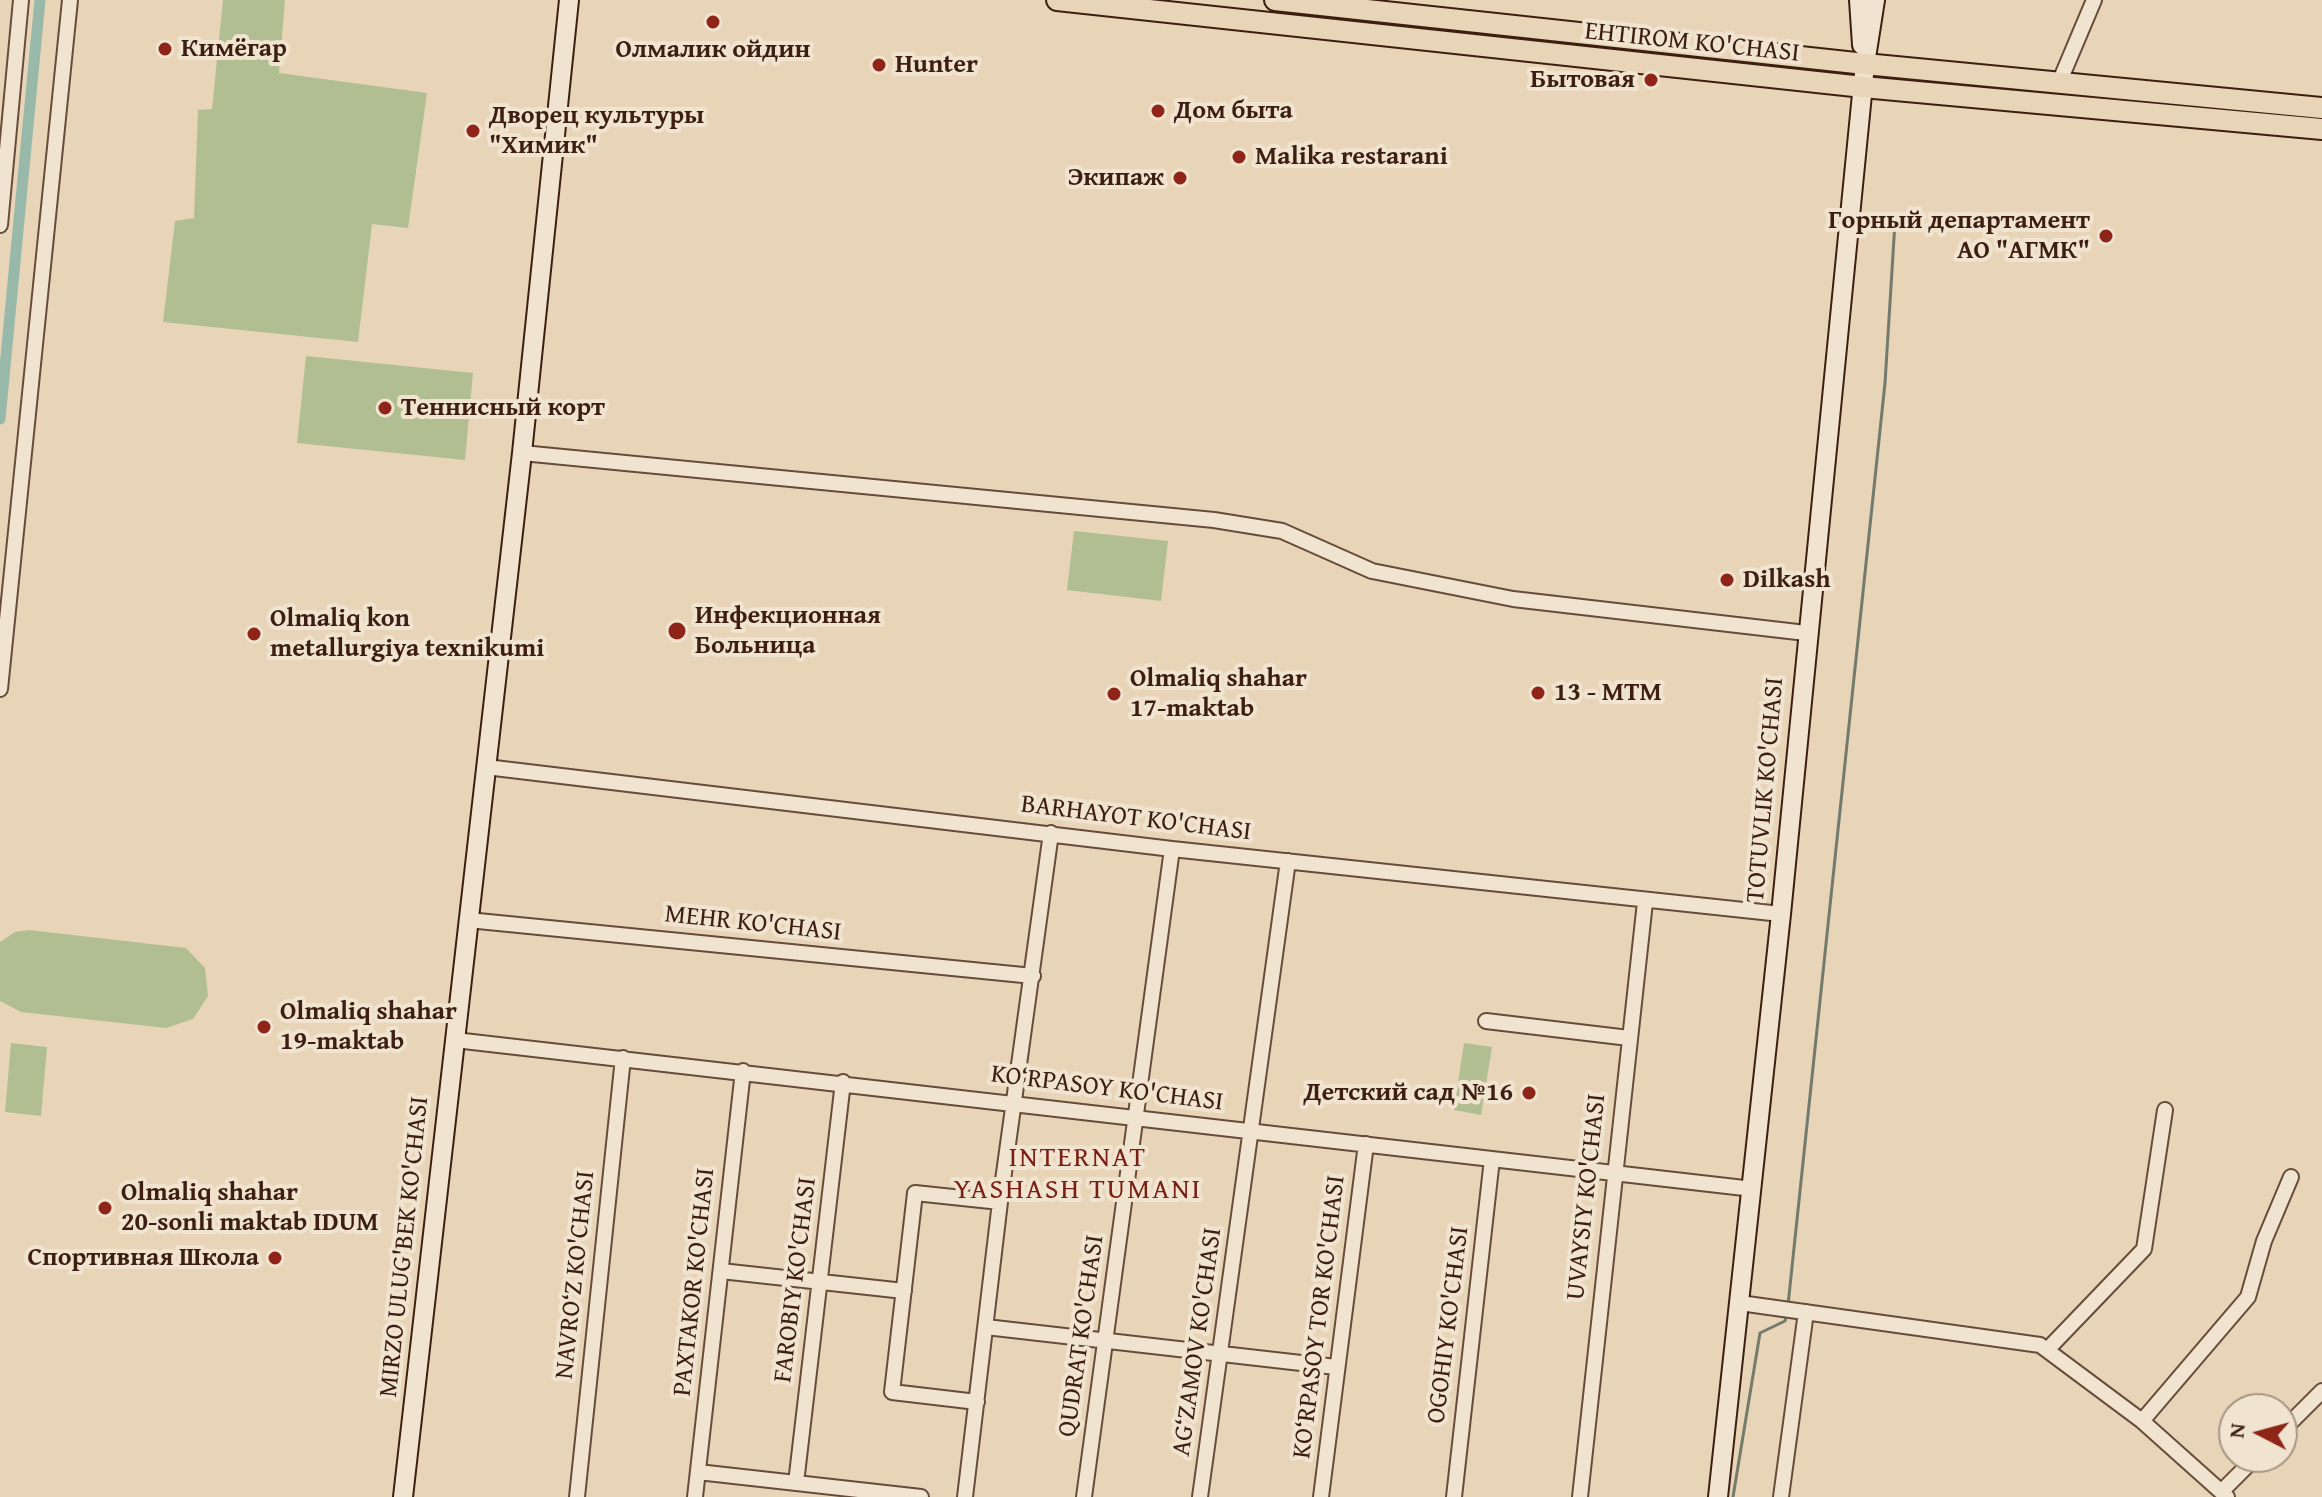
<!DOCTYPE html>
<meta charset="utf-8">
<style>
body{margin:0}
#map{position:relative;width:2322px;height:1497px;overflow:hidden;background:#e8d5b7;font-family:"Gentium Book Plus",serif}
canvas{display:block}
.north{position:absolute;left:2218px;top:1393px;width:80px;height:80px;box-sizing:border-box;background:#f0e4d0;border:2px solid #a89584;border-radius:50%;rotate:276deg;font-size:22px;font-weight:700;line-height:32px;text-align:center;color:#3d1f12}
.north::after{content:'';display:block;margin:auto;width:28px;height:36px;background:#8f2418;clip-path:polygon(50% 0,100% 100%,50% 72%,0 100%)}
</style>
<div id="map">
<canvas width="2322" height="1497"></canvas>
<div class="north">N</div>
</div>
<script>
const ctx = document.querySelector('canvas').getContext('2d');
ctx.lineJoin = 'round';
function fillPath(path, color) { ctx.fillStyle = color; ctx.fill(path, 'evenodd'); }
function stroke(path, color, width, dash) { ctx.strokeStyle = color; ctx.lineWidth = width; ctx.lineCap = dash ? 'butt' : 'round'; ctx.setLineDash(dash || []); ctx.stroke(path); }
function write(font, color, halo, rows, align = 'center') {
  ctx.font = font + ' "Gentium Book Plus",serif'; ctx.lineWidth = 8; ctx.setLineDash([]); ctx.textBaseline = 'middle'; ctx.strokeStyle = halo; ctx.fillStyle = color; for (const [text, x, y, turn = 0] of rows) {
    ctx.save(); ctx.translate(x, y); ctx.rotate((+turn || 0) * Math.PI / 180); ctx.textAlign = isNaN(turn) ? turn : align; if (halo) ctx.strokeText(text, 0, 0); ctx.fillText(text, 0, 0); ctx.restore();
  }
}
fillPath(new Path2D(`
 M 223,0 L 285,0 L 279,73 L 427,93 L 408,228 L 372,224 L 358,342 L 163,322 L 175,221 L 194,218 L 198,110 L 212,109 Z
 M 306,356 L 473,373 L 465,460 L 297,443 Z
 M 1074,531 L 1168,541 L 1161,601 L 1067,590 Z
 M 29,930 L 186,948 L 205,968 L 208,996 L 193,1019 L 166,1028 L 21,1012 L 0,1001 L 0,942 L 15,932 Z
 M 11,1043 L 47,1047 L 41,1116 L 5,1112 Z
 M 1464,1043 L 1492,1047 L 1481,1115 L 1454,1110 Z`), '#b1be92');
stroke(new Path2D(`
 M 1788,1305 L 1885,383 L 1895,222
 M 1733,1497 L 1760,1333 L 1785,1321 L 1787,1313`), '#747b6d', 3);
stroke(new Path2D(`
 M 0,419 L 40,0`), '#98b9aa', 11);
const street = new Path2D(`
 M 2059,83 L 2094,0
 M 0,225 L 21,0
 M 522,453 L 1214,520 L 1282,531 L 1372,571 L 1513,599 L 1806,633
 M 0,689 L 70,0
 M 486,767 L 1172,849 L 1781,914
 M 468,920 L 1033,976
 M 1486,1021 L 1629,1038
 M 455,1040 L 1753,1189
 M 721,1271 L 904,1291
 M 1740,1303 L 2040,1345 L 2142,1421 L 2227,1497
 M 986,1327 L 1336,1367
 M 2047,1350 L 2144,1249 L 2165,1110
 M 977,1402 L 892,1392 L 915,1193 L 1000,1202
 M 2142,1421 L 2248,1297 L 2264,1241 L 2291,1177
 M 2282,1431 L 2322,1391
 M 698,1472 L 921,1497
 M 796,1483 L 843,1082
 M 2222,1491 L 2256,1457
 M 577,1497 L 623,1058
 M 695,1497 L 743,1071
 M 965,1497 L 1000,1202 L 1051,833
 M 1084,1497 L 1172,849
 M 1200,1497 L 1288,861
 M 1321,1497 L 1366,1144
 M 1454,1497 L 1492,1159
 M 1580,1497 L 1645,902
 M 1781,1497 L 1806,1312`);
const secondary = new Path2D(`
 M 1859,0 L 1862,45
 M 403,1497 L 522,453 L 569,0
 M 1718,1497 L 1781,914 L 1865,64 L 1875,0`);
const primary = new Path2D(`
 M 1057,0 L 1863,87 L 2322,129
 M 1275,0 L 1865,64 L 2322,108`);
stroke(street, '#684c3b', 18);
stroke(secondary, '#3d1f12', 22);
stroke(primary, '#3d1f12', 24);
stroke(street, '#f0e4d0', 14);
stroke(secondary, '#f0e4d0', 18);
stroke(primary, '#e8d5b7', 20);
for (const [x, y, r, color] of [
 [713,22,8,"#8f2418"],
 [165,49,8,"#8f2418"],
 [879,65,8,"#8f2418"],
 [1651,80,8,"#8f2418"],
 [1158,111,8,"#8f2418"],
 [473,131,8,"#8f2418"],
 [1239,157,8,"#8f2418"],
 [1180,178,8,"#8f2418"],
 [2106,236,8,"#8f2418"],
 [385,408,8,"#8f2418"],
 [1727,580,8,"#8f2418"],
 [677,631,10,"#8f2418"],
 [254,634,8,"#8f2418"],
 [1538,693,8,"#8f2418"],
 [1114,694,8,"#8f2418"],
 [264,1027,8,"#8f2418"],
 [1529,1093,8,"#8f2418"],
 [105,1208,8,"#8f2418"],
 [275,1258,8,"#8f2418"]
]) { const dot = new Path2D(); dot.arc(x, y, r, 0, 2 * Math.PI); ctx.fillStyle = color; ctx.fill(dot); stroke(dot, '#f0e4d0', 3); }
write('26px', '#3d1f12', '#f0e4d0', [
 ["EHTIROM KO'CHASI",1692,43,6],
 ["TOTUVLIK KO'CHASI",1766,790,-85],
 ["BARHAYOT KO'CHASI",1136,819,7],
 ["MEHR KO'CHASI",753,924,6],
 ["KO‘RPASOY KO'CHASI",1107,1089,7],
 ["UVAYSIY KO'CHASI",1587,1197,-84],
 ["MIRZO ULUG'BEK KO'CHASI",405,1247,-84],
 ["NAVRO‘Z KO'CHASI",576,1275,-84],
 ["FAROBIY KO'CHASI",796,1280,-83],
 ["PAXTAKOR KO'CHASI",695,1282,-84],
 ["KO‘RPASOY TOR KO'CHASI",1320,1317,-83],
 ["OGOHIY KO'CHASI",1449,1325,-83],
 ["QUDRAT KO'CHASI",1082,1336,-82],
 ["AG‘ZAMOV KO'CHASI",1198,1342,-82]
]);
write('bold 26px', '#3d1f12', '#f0e4d0', [
 ["Кимёгар",181,49],
 ["Олмалик ойдин",713,50,"center"],
 ["Hunter",895,65],
 ["Бытовая",1635,80,"right"],
 ["Дом быта",1174,111],
 ["Дворец культуры",489,116],
 ["\"Химик\"",489,146],
 ["Malika restarani",1255,157],
 ["Экипаж",1164,178,"right"],
 ["Горный департамент",2090,221,"right"],
 ["АО \"АГМК\"",2090,251,"right"],
 ["Теннисный корт",401,408],
 ["Dilkash",1743,580],
 ["Инфекционная",695,616],
 ["Больница",695,646],
 ["Olmaliq kon",270,619],
 ["metallurgiya texnikumi",270,649],
 ["Olmaliq shahar",1130,679],
 ["17-maktab",1130,709],
 ["13 - MTM",1554,693],
 ["Olmaliq shahar",280,1012],
 ["19-maktab",280,1042],
 ["Детский сад №16",1513,1093,"right"],
 ["Olmaliq shahar",121,1193],
 ["20-sonli maktab IDUM",121,1223],
 ["Спортивная Школа",259,1258,"right"]
], 'left');
ctx.letterSpacing = '2px';
write('28px', '#7a1f14', '#f0e4d0', [
 ["INTERNAT",1078,1159],
 ["YASHASH TUMANI",1078,1191]
]);
ctx.letterSpacing = '0px';
</script>
